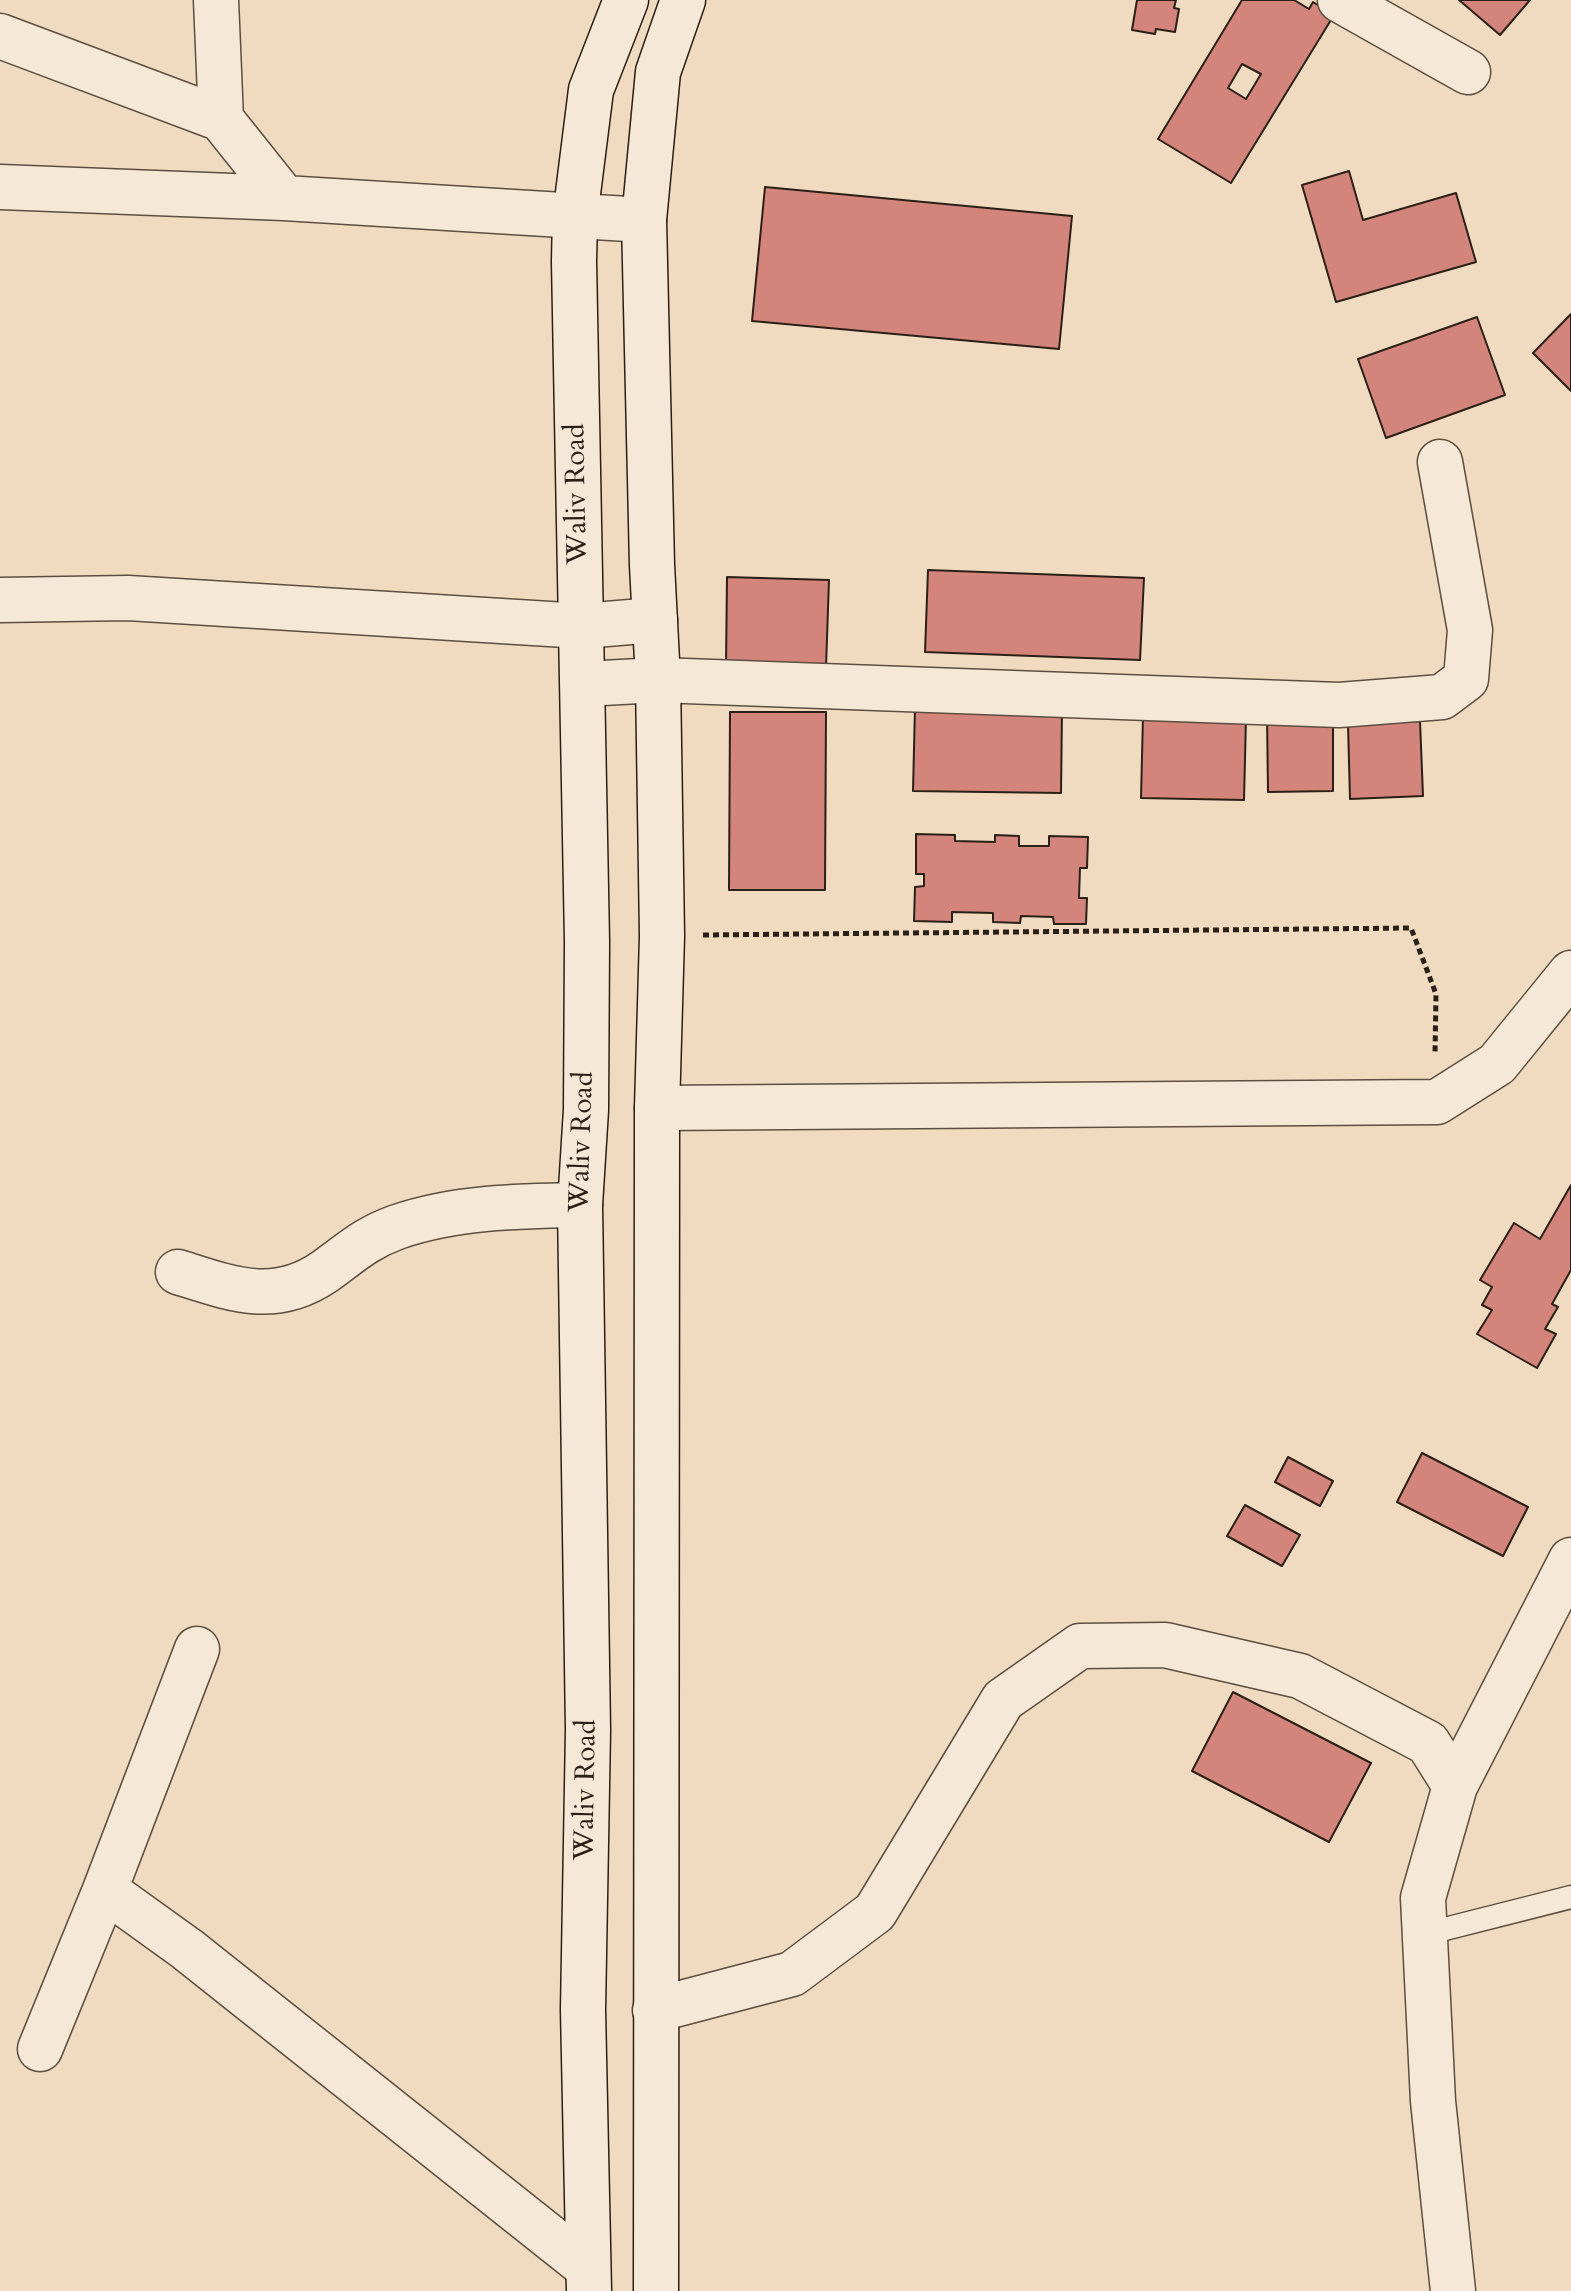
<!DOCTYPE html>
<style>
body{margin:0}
canvas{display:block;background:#f0dbc0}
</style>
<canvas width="1571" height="2291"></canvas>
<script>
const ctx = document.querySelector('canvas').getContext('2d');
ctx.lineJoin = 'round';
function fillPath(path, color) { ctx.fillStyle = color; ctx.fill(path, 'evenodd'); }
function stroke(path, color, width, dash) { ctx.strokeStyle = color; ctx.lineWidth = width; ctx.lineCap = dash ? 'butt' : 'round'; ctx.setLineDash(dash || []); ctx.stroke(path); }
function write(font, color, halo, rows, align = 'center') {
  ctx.font = font + ' Cardo,serif'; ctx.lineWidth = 8; ctx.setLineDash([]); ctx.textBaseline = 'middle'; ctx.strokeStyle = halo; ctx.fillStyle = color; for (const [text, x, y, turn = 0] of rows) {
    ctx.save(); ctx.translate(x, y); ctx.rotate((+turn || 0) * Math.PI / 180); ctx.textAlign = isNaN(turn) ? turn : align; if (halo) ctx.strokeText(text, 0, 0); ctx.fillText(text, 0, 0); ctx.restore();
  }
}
const building = new Path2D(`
 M 1137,0 L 1176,0 L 1174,8 L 1179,9 L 1175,32 L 1156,29 L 1155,34 L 1132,30 Z
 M 1242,0 L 1294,0 L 1309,9 L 1313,2 L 1334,15 L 1231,183 L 1158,139 ZM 1242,64 L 1261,74 L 1246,99 L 1228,88 Z
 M 1459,0 L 1530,0 L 1500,35 Z
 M 1349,171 L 1363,220 L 1456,193 L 1476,262 L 1336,302 L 1302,185 Z
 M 765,187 L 1072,216 L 1059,349 L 752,321 Z
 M 1571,314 L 1571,391 L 1533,353 Z
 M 1477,317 L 1505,395 L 1386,438 L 1358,359 Z
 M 928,570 L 1144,578 L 1140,660 L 925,652 Z
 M 727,577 L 829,580 L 826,667 L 726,665 Z
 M 915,707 L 1062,710 L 1061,793 L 913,791 Z
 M 730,712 L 826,712 L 825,890 L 729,890 Z
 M 1333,713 L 1333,791 L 1268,792 L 1267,714 Z
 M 1143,715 L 1246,717 L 1244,800 L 1141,798 Z
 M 1420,721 L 1423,796 L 1350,799 L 1348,724 Z
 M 916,834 L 955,835 L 955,841 L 995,842 L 995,835 L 1019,836 L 1019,846 L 1049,846 L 1049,836 L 1088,837 L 1087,868 L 1080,868 L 1079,898 L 1087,898 L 1086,924 L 1054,924 L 1053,917 L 1021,916 L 1020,923 L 993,922 L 993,913 L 952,912 L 952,922 L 914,921 L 915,887 L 924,886 L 924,874 L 916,874 Z
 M 1571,1185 L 1571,1270 L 1552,1304 L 1558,1307 L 1545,1329 L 1556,1334 L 1537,1368 L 1477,1334 L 1492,1310 L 1482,1305 L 1492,1287 L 1480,1280 L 1514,1223 L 1540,1239 Z
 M 1422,1453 L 1528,1507 L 1503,1556 L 1397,1502 Z
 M 1288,1457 L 1333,1481 L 1320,1506 L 1275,1482 Z
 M 1245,1505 L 1300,1535 L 1282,1566 L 1227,1536 Z
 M 1233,1692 L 1371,1763 L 1329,1842 L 1192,1771 Z`);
fillPath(building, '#d3857c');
stroke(building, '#2b2017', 2);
const service = new Path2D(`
 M 1425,1934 L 1571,1897`);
const minor = new Path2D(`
 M 216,0 L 221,119 L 284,198
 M 1340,0 L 1468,72
 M 0,36 L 221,119
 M 0,187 L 284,198 L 644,220
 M 0,600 L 128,598 L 582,626 L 655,620
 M 584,684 L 658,680 L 1339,705 L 1442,697 L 1466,679 L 1470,630 L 1440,462
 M 657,1108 L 1437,1102 L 1497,1064 L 1571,973
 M 178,1272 C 232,1289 274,1306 324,1272 C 351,1253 364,1239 397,1227 C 455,1207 519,1206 580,1205
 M 197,1649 L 105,1890 L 187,1949 L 586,2266
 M 1455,1786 L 1571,1560
 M 655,2010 L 792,1974 L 875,1912 L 1003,1700 L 1080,1646 L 1165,1645 L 1300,1676 L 1428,1743 L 1455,1786 L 1423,1898 L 1433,2101 L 1453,2291
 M 40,2049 L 105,1890`);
const secondary = new Path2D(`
 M 589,2291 L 583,2010 L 588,1730 L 580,1205 L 586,1110 L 587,942 L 574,261 L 575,217 L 591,90 L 626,0
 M 656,2291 L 657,1108 L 662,936 L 658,680 L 652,565 L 644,220 L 658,72 L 683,0`);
stroke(service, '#5c4f41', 25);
stroke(minor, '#5c4f41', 47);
stroke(secondary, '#2b2017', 47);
stroke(new Path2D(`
 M 703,935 L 1411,928 L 1436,994 L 1435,1054`), '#2b2017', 5, [6, 4]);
stroke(service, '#f5e8d6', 22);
stroke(minor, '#f5e8d6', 44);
stroke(secondary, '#f5e8d6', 44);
write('28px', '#2b2017', '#f5e8d6', [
 ["Waliv Road",578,494,-91],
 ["Waliv Road",583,1142,-88],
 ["Waliv Road",587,1790,-89]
]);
</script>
